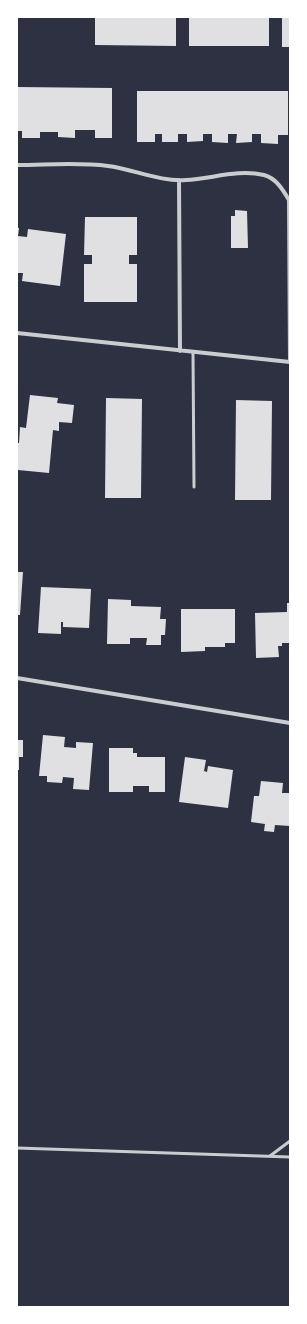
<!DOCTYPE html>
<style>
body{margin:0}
#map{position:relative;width:307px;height:1324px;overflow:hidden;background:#2d3142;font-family:Ubuntu,sans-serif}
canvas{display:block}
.frame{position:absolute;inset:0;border:18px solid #fff;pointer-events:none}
</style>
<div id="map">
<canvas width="307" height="1324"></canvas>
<div class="frame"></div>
</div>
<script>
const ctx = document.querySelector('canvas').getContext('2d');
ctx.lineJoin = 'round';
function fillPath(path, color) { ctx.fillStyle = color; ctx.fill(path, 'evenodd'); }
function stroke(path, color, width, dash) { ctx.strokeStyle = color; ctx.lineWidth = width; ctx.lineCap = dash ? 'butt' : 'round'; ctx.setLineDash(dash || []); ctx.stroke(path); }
fillPath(new Path2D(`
 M 95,17 L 176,17 L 176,46 L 95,45 Z
 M 189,17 L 269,17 L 269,46 L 189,46 Z
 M 282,17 L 290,17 L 290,47 L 282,47 Z
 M 17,87 L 112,88 L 112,138 L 95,138 L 95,130 L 75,130 L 75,138 L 58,137 L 58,132 L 40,132 L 40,138 L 22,138 L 22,131 L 17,131 Z
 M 137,91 L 288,91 L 288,135 L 278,135 L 278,144 L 261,143 L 261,134 L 252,134 L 252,142 L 236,143 L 237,134 L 228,134 L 228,143 L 212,142 L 212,134 L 203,134 L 203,141 L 187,142 L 187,134 L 178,134 L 178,142 L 162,142 L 162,134 L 155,134 L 155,142 L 137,142 Z
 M 235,210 L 247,211 L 248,248 L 231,248 L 231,216 L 235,216 Z
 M 85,217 L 137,217 L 137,255 L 129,255 L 129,264 L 137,264 L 137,302 L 84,302 L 84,264 L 92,264 L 92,255 L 84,255 Z
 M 17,228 L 19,228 L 18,236 L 27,237 L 28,229 L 66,234 L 60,286 L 22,281 L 23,273 L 17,273 Z
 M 30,395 L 58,398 L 57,403 L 74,405 L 72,423 L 59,422 L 59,431 L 53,430 L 49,473 L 18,470 L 17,473 L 17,443 L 19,443 L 20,427 L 26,428 Z
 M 106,398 L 142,399 L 141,498 L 105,498 Z
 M 236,400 L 272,401 L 271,500 L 235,500 Z
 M 17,572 L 23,572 L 20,615 L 17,615 Z
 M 41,587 L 91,589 L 89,628 L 63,627 L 63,622 L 61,622 L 61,634 L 38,633 Z
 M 108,599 L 131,600 L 131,606 L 161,607 L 160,619 L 166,619 L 165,635 L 161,635 L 161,645 L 146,645 L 147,638 L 130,638 L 130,644 L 107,644 Z
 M 287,603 L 290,603 L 290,643 L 282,643 L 282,646 L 278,646 L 279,657 L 256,658 L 255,613 L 287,612 Z
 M 181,609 L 235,609 L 235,643 L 225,643 L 225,647 L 205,647 L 205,651 L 181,652 Z
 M 43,735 L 65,737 L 64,747 L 76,748 L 76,742 L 93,743 L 89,790 L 73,789 L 74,778 L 63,777 L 62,783 L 47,782 L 47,776 L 39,776 Z
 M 17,740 L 23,740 L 23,757 L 19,757 L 19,770 L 17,770 Z
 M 109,748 L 133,748 L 133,753 L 137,753 L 137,757 L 165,757 L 165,792 L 149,792 L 149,786 L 133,786 L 133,792 L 109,792 Z
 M 185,757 L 206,760 L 204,771 L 207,772 L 208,766 L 233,770 L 228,808 L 179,802 Z
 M 261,781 L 283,783 L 282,793 L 289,793 L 290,796 L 290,826 L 275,825 L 274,832 L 264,831 L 265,824 L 251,822 L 254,796 L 259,796 Z`), '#e0e0e3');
stroke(new Path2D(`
 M 193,353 L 194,487
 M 17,1148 L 290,1157
 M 270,1156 L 290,1141`), '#caccd0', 3);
stroke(new Path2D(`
 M 17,165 C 46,165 79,162 108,166 C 133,169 160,182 186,180 C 211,179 237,169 264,175 C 276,178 283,190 289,200 L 290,362
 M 179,180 L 180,351
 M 17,333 L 290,362
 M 17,678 L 290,723`), '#caccd0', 4);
</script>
